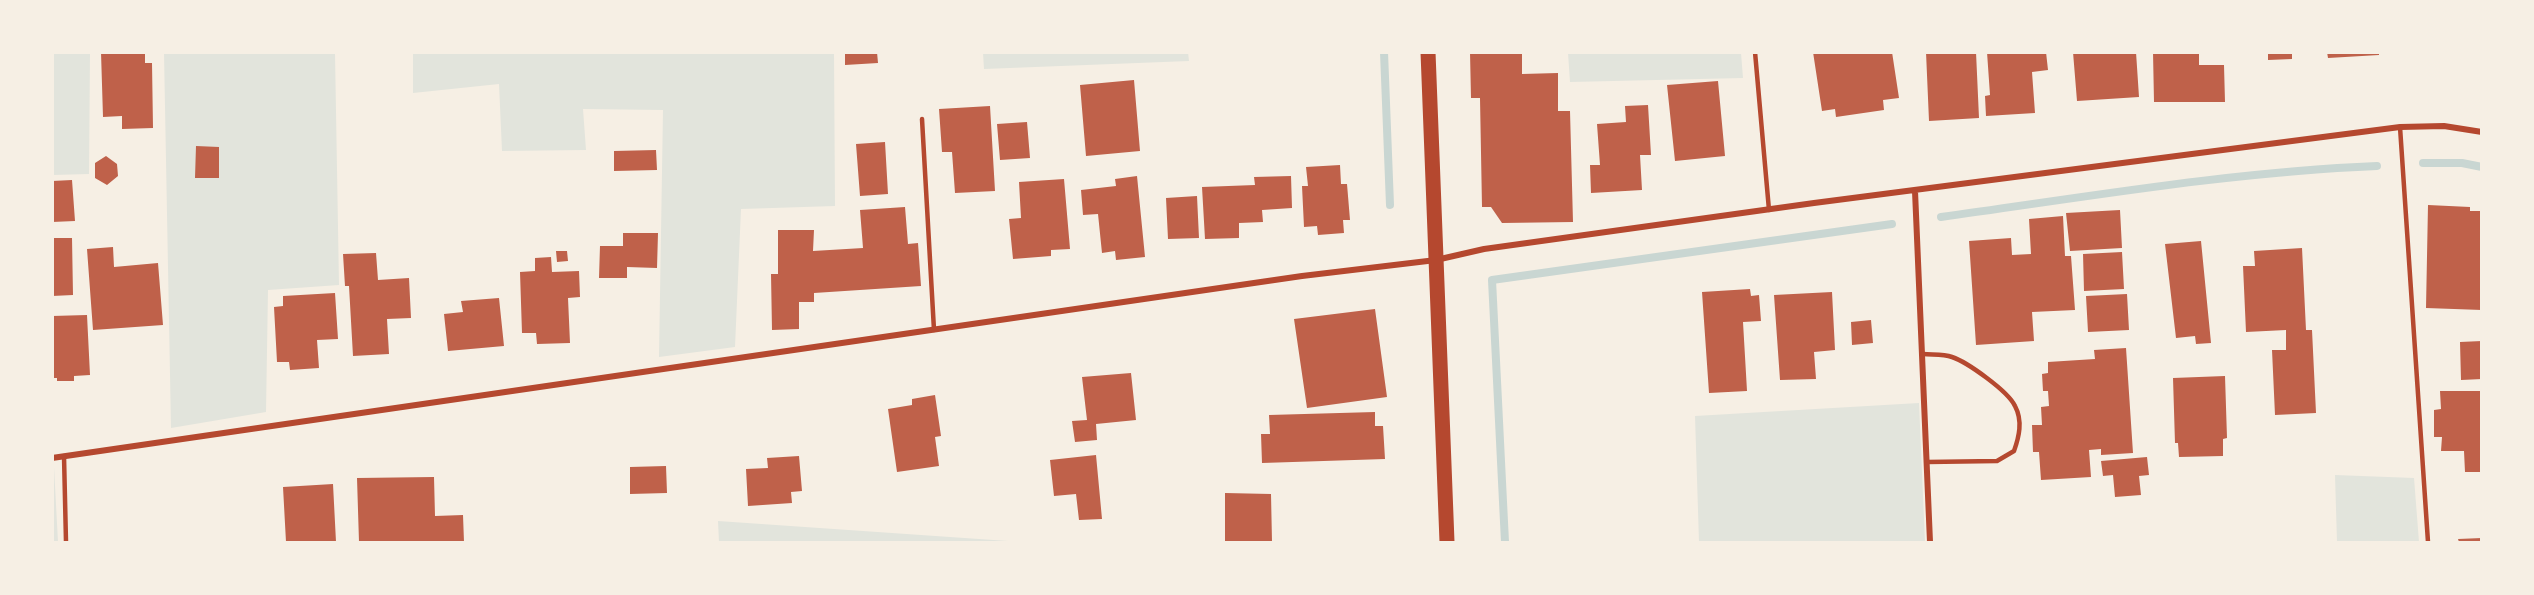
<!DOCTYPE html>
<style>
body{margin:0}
#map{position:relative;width:2534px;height:595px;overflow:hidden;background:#f6efe4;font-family:Karla,sans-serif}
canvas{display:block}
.frame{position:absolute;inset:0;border:54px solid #f6efe4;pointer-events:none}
</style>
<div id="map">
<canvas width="2534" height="595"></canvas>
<div class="frame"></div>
</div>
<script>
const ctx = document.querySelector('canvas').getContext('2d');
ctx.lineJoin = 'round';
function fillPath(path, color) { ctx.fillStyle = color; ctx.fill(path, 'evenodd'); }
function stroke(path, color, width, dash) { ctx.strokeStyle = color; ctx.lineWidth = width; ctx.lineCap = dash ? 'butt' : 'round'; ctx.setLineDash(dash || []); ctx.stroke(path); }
fillPath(new Path2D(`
 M 1188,52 L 1189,61 L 984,69 L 983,53 Z
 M 52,53 L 90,53 L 89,174 L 53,175 Z
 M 164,53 L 335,53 L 339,285 L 268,290 L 266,412 L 171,428 Z
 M 413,53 L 834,53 L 835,206 L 741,209 L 735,347 L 659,357 L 663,110 L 583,109 L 586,150 L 502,151 L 499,84 L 413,93 Z
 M 1568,53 L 1741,53 L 1743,78 L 1570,82 Z
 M 1919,403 L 1925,542 L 1699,542 L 1695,416 Z
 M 53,467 L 54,467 L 58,542 L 53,542 Z
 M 2335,475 L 2414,478 L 2419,542 L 2337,542 Z
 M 718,521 L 1008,541 L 1009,542 L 719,542 Z`), '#e2e4dc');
stroke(new Path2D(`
 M 1384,52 L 1390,205
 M 2423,163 L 2462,163 L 2482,167
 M 1941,217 C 2086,197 2231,172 2377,166
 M 1505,542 L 1492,280 L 1892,224`), '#c9d6d2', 8);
fillPath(new Path2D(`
 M 101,52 L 145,52 L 145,63 L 152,63 L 153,128 L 122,129 L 122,116 L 103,117 Z
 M 845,52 L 877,52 L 878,63 L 845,65 Z
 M 1470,52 L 1522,52 L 1522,74 L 1558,73 L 1558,111 L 1570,111 L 1573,222 L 1502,223 L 1491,207 L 1482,207 L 1480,98 L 1471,98 Z
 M 1813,52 L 1892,52 L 1899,98 L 1883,100 L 1884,110 L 1836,117 L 1835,109 L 1822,111 Z
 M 1926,52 L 1976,52 L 1979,118 L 1929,121 Z
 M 1987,52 L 2046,52 L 2048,70 L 2032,72 L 2035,113 L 1986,116 L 1985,96 L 1990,95 Z
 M 2073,52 L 2136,52 L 2139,97 L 2077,101 Z
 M 2153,52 L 2199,52 L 2199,65 L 2224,65 L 2225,102 L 2154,102 Z
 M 2268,52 L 2292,52 L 2292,59 L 2268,60 Z
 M 2327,52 L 2379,52 L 2379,55 L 2328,58 Z
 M 1134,80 L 1140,151 L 1086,156 L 1080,85 Z
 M 1718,81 L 1725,156 L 1675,161 L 1667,85 Z
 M 1648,105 L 1651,155 L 1640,155 L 1642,190 L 1591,193 L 1590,165 L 1600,165 L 1597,124 L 1626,122 L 1625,106 Z
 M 990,106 L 995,191 L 955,193 L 952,152 L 942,152 L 939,109 Z
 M 1027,122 L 1030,158 L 1000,160 L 997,124 Z
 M 885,142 L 888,194 L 860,196 L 856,144 Z
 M 196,146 L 219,147 L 219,178 L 195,178 Z
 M 656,150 L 657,170 L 614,171 L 614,151 Z
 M 106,156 L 117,164 L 118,176 L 107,185 L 95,178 L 95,163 Z
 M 1340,165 L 1341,184 L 1347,184 L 1350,220 L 1343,220 L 1344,233 L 1318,235 L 1317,226 L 1304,227 L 1302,186 L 1308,186 L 1306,167 Z
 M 1137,176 L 1145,257 L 1116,260 L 1115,251 L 1102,253 L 1098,214 L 1083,215 L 1081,190 L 1116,186 L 1115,179 Z
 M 1291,176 L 1292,208 L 1262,210 L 1263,222 L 1239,223 L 1239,238 L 1205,239 L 1202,187 L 1255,185 L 1254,177 Z
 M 1064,179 L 1070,249 L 1051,250 L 1051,256 L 1013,259 L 1009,219 L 1021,218 L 1019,182 Z
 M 72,180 L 75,221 L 52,222 L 52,181 Z
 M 1197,196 L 1199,238 L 1168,239 L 1166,198 Z
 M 2428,205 L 2470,207 L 2470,211 L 2482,211 L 2482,310 L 2426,308 Z
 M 905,207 L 908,244 L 918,243 L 921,286 L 814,293 L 814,302 L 799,302 L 799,329 L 772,330 L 771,274 L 778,274 L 778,230 L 814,230 L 813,251 L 863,248 L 860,210 Z
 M 2120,210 L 2122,248 L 2070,251 L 2066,213 Z
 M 2063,216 L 2065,256 L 2071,256 L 2075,310 L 2032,312 L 2034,341 L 1976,345 L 1969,241 L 2011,238 L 2012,255 L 2031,254 L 2029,219 Z
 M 623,233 L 658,233 L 657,268 L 627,267 L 627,278 L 599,278 L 600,246 L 623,246 Z
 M 52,238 L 72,238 L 73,295 L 52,296 Z
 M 2201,241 L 2211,343 L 2196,344 L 2195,336 L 2176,338 L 2165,244 Z
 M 113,247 L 114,267 L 158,263 L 163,325 L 93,330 L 87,249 Z
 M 2302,248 L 2306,330 L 2312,330 L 2316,413 L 2275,415 L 2272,350 L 2286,350 L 2286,330 L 2246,332 L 2243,266 L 2255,266 L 2254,251 Z
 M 556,251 L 567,251 L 568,261 L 557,262 Z
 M 2122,252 L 2124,289 L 2084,291 L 2083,254 Z
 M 376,253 L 378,280 L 409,278 L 411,318 L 387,319 L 389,354 L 353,356 L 349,286 L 345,286 L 343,254 Z
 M 551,257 L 552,272 L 579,271 L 580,297 L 568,298 L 570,343 L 537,344 L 536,333 L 522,333 L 520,272 L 535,271 L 535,258 Z
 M 1750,289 L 1751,296 L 1759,295 L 1761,321 L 1743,322 L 1747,391 L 1709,393 L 1702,292 Z
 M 1832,292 L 1835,350 L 1814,352 L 1816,379 L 1780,380 L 1774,295 Z
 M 335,293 L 338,339 L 317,340 L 319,368 L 290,370 L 289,362 L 277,362 L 274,307 L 283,306 L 283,296 Z
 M 2127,294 L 2129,330 L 2088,332 L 2086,296 Z
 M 499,298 L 504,346 L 448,351 L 444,314 L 463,312 L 461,301 Z
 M 1375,309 L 1387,397 L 1307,408 L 1294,319 Z
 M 87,315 L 90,375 L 74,376 L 74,381 L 57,381 L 57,378 L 52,378 L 52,316 Z
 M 1871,320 L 1873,343 L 1852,345 L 1851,322 Z
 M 2482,341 L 2482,379 L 2461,380 L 2460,342 Z
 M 2126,348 L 2133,453 L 2101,455 L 2101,449 L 2089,450 L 2091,477 L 2041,480 L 2039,452 L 2033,452 L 2032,425 L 2042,425 L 2041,407 L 2049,406 L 2048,391 L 2043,391 L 2042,374 L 2048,373 L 2048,362 L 2095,359 L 2094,350 Z
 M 1131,373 L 1136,420 L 1096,424 L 1097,440 L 1075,442 L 1072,421 L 1087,420 L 1082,377 Z
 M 2225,376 L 2227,438 L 2223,439 L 2223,456 L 2179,457 L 2178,443 L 2175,443 L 2173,378 Z
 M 2440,391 L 2482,391 L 2482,472 L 2465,472 L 2464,451 L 2441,451 L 2442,437 L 2434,437 L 2434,410 L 2441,409 Z
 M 935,395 L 941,436 L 935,437 L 939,466 L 897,472 L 888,409 L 912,405 L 912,399 Z
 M 1375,412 L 1375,426 L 1383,426 L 1385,459 L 1262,463 L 1261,434 L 1270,434 L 1269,415 Z
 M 1096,455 L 1102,519 L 1079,520 L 1076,494 L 1054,496 L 1050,460 Z
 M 799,456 L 802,491 L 791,492 L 792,503 L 748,506 L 746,469 L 768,468 L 767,458 Z
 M 2147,457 L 2149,475 L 2139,476 L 2141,495 L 2115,497 L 2113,475 L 2103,476 L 2101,461 Z
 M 666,466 L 667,493 L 630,494 L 630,467 Z
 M 434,477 L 435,516 L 463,515 L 464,542 L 359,542 L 357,478 Z
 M 333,484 L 336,542 L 286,542 L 283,487 Z
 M 1225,493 L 1271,494 L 1272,542 L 1225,542 Z
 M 2482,538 L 2482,542 L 2459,542 L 2458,539 Z`), '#bf614a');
stroke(new Path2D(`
 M 1755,52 L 1769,210
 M 922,119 L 934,330
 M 2400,127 L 2428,542
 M 1923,354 C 1932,355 1943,354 1952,357 C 1967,362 2008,391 2015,406 C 2023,421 2019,437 2014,451 L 1997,461 L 1927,462
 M 64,456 L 66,542`), '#b5482f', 4.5);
stroke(new Path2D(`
 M 1915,191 L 1930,542
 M 52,458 L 1302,276 L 1436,260 L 1484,249 L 1814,203 L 2400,127 L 2444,126 L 2482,132`), '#b5482f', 6);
stroke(new Path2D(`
 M 1428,52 L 1447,542`), '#b5482f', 15);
</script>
